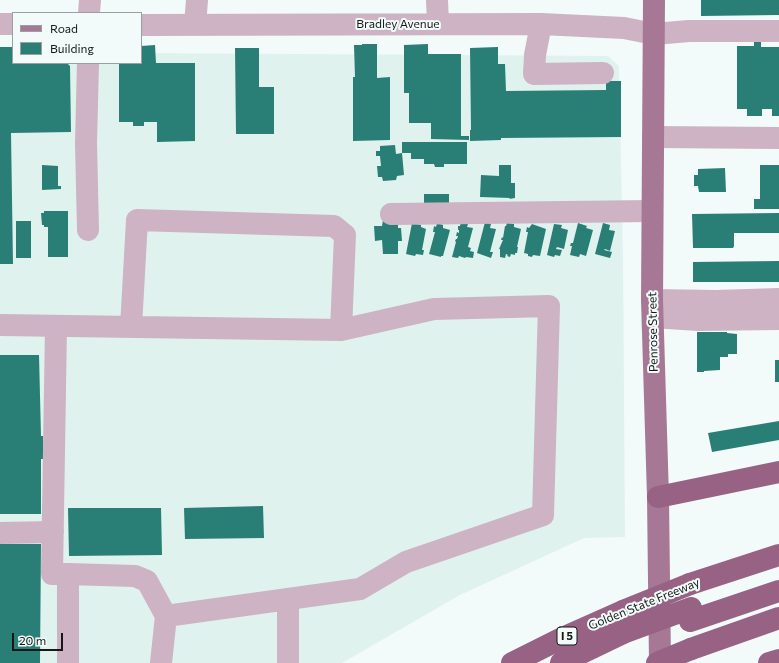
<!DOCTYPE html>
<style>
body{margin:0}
#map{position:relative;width:779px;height:663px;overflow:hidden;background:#f2fbf9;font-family:Commissioner,sans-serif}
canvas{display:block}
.legend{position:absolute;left:12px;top:12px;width:130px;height:52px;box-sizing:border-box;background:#f2fbf9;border:1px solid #9aa09f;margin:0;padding:5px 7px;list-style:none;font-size:12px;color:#151817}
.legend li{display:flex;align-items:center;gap:8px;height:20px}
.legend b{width:20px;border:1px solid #9aa09f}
.scale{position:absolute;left:12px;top:633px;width:51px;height:18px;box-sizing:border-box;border:2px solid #151817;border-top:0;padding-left:5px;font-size:12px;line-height:14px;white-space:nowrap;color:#151817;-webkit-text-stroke:3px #f2fbf9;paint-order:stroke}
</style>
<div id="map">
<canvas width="779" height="663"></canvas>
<ul class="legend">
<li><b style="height:5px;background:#a67895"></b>Road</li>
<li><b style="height:11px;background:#297f75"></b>Building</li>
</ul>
<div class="scale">20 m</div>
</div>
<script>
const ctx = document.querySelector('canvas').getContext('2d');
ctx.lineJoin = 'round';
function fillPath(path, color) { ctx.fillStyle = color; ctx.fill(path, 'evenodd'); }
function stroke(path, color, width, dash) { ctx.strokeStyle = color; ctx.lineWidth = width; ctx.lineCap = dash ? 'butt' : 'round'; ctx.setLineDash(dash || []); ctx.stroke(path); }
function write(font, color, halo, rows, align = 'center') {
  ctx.font = font + ' Commissioner,sans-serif'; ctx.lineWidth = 4; ctx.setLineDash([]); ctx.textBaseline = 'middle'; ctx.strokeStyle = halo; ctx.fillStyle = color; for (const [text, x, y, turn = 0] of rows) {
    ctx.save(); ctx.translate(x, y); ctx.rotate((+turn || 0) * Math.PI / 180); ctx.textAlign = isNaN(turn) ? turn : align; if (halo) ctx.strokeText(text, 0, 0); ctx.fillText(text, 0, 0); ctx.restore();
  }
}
fillPath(new Path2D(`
 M 0,51 L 13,52 L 13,63 L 141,63 L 141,53 L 608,56 L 619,66 L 623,257 L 625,537 L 584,538 L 460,595 L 342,663 L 0,663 Z`), '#dff2ee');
fillPath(new Path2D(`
 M 701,0 L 779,0 L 779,15 L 701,16 Z
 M 754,40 L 761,40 L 761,47 L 779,47 L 779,116 L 772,116 L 772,109 L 762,109 L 762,116 L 747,116 L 747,109 L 737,109 L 737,46 L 754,46 Z
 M 362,44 L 377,44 L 377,78 L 390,77 L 390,140 L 353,141 L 353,77 L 355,77 L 354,45 L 362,45 Z
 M 428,44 L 428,54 L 461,54 L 461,136 L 469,136 L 469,140 L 431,139 L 431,123 L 409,123 L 409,93 L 404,93 L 404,45 Z
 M 155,45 L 156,63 L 195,63 L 195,141 L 157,142 L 157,122 L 144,122 L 144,126 L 133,126 L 133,122 L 119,122 L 119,63 L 141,63 L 141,46 Z
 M 0,47 L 12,47 L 13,63 L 67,63 L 70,66 L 71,132 L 11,133 L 13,264 L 0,264 Z
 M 498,47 L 498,64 L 505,64 L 506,91 L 606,90 L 606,81 L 621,81 L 621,137 L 501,138 L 501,140 L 470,141 L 470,130 L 471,130 L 470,48 Z
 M 235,48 L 259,48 L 259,87 L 274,87 L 274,134 L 236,134 Z
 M 402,142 L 467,142 L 467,164 L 444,164 L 444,167 L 435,167 L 434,164 L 424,164 L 424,159 L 411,159 L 411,153 L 402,153 L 404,175 L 397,176 L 396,180 L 383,181 L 382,177 L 378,177 L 377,166 L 381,166 L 380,156 L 376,156 L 376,151 L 380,151 L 380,146 L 395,145 L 396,154 L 402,153 Z
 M 42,165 L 58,166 L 58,186 L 61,186 L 61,189 L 42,190 Z
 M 499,165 L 511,165 L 511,183 L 515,183 L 515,198 L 509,199 L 510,198 L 480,197 L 481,175 L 499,176 Z
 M 760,165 L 779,165 L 779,209 L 754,209 L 754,199 L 760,199 Z
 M 725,168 L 726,192 L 699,192 L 698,186 L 694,186 L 694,175 L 698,175 L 698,169 Z
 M 424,194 L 449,194 L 449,209 L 424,208 Z
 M 44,211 L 68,211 L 68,257 L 48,257 L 48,227 L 44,227 L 44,225 L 42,225 L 41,213 L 44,213 Z
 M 779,213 L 779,233 L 734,233 L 734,246 L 733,248 L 693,248 L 692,214 Z
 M 383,220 L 398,222 L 398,228 L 401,228 L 402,241 L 398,241 L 398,254 L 383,254 L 382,240 L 375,241 L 374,226 L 382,226 Z
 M 16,221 L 31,221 L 31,258 L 16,258 Z
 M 461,222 L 468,224 L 467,227 L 473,228 L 468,247 L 471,248 L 470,251 L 474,252 L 473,258 L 466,257 L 465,258 L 459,256 L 458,258 L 452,257 L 456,242 L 455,241 L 456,239 L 457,239 L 458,236 L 456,236 L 457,232 L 459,233 L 459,230 L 458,230 L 458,226 L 460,226 Z
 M 485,222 L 491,224 L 490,228 L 496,229 L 490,252 L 493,252 L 491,258 L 477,253 Z
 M 412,223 L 421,225 L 421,227 L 426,229 L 422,250 L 424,250 L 423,255 L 416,254 L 415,256 L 406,254 Z
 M 437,223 L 443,225 L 443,228 L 450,230 L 443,256 L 441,256 L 441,257 L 429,254 L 435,232 L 433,232 L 434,226 L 436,227 Z
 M 507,223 L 514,224 L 514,227 L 521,229 L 517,247 L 518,247 L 517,253 L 515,253 L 515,255 L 511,254 L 510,257 L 507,256 L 508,255 L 506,254 L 505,258 L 500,257 L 500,249 L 499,249 L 503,240 L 501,240 L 502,237 L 503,238 L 505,226 L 506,226 Z
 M 578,223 L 587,226 L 586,228 L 593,230 L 586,256 L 580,254 L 579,257 L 570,255 L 572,246 L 570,246 L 571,243 L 573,243 Z
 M 603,223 L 610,225 L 609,230 L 615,231 L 610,251 L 605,249 L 604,250 L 612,252 L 610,258 L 595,254 Z
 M 532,224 L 546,229 L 540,256 L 533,255 L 532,257 L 528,256 L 528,254 L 524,253 L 528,232 L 526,232 L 527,227 L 529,228 Z
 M 554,224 L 562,225 L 561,228 L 568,230 L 564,249 L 557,247 L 556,249 L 562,250 L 560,256 L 555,255 L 554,257 L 547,255 Z
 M 779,261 L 779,282 L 693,282 L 693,262 Z
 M 697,332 L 727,332 L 727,333 L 737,334 L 737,354 L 728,354 L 728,357 L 720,357 L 720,370 L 704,371 L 704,372 L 697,372 Z
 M 0,355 L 39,355 L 41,436 L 43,436 L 43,459 L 41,459 L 41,514 L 0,514 Z
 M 775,360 L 779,360 L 779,382 L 775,382 Z
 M 779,421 L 779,440 L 712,452 L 708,433 Z
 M 263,506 L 264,538 L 185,539 L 184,508 Z
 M 68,508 L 161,508 L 162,555 L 69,556 Z
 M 0,544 L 41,544 L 40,663 L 0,663 Z`), '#297f75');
stroke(new Path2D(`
 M 437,0 L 438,24
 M 89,13 L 90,0
 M 0,24 L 13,24
 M 541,24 L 535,55 L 534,74 L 603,73
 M 141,25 L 541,24 L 624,28 L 654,34 L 689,31 L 779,31
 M 195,25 L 197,0
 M 88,63 L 86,143 L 88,230
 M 653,137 L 779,138
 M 391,214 L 652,211
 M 652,300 L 716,301 L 779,299
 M 653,317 L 698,320 L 779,319
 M 0,325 L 341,330 L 434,309 L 549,306 L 543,515 L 406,562 L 360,589 L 166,616 L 161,663
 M 56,326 L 52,574 L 68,574 L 68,663
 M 131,327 L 137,220 L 334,226 L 345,235 L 341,330
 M 0,533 L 53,532
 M 68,574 L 135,576 L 147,581 L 166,616
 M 288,663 L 288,599`), '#cdb3c3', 22);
stroke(new Path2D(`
 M 654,0 L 652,300 L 658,497 L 660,663`), '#a67895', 22);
stroke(new Path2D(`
 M 658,497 L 779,472
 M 690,584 L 779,555
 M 690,621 L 779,591
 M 691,649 L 779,618
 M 512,663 L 560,639 L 623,611
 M 561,663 L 623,633
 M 769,663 L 779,660`), '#976284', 22);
stroke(new Path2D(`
 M 623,611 L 690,584
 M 623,633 L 691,608
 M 657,663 L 691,649`), '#976284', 22);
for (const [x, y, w] of [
 [567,636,20]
]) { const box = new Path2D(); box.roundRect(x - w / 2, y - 9, w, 18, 3); ctx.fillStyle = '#f2fbf9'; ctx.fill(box); stroke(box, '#151817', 1); }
write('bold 11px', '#151817', null, [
 ["I 5",567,636]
]);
write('12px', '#151817', '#f2fbf9', [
 ["Bradley Avenue",398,24],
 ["Penrose Street",653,332,-91],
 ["Golden State Freeway",644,604,-22]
]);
</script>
